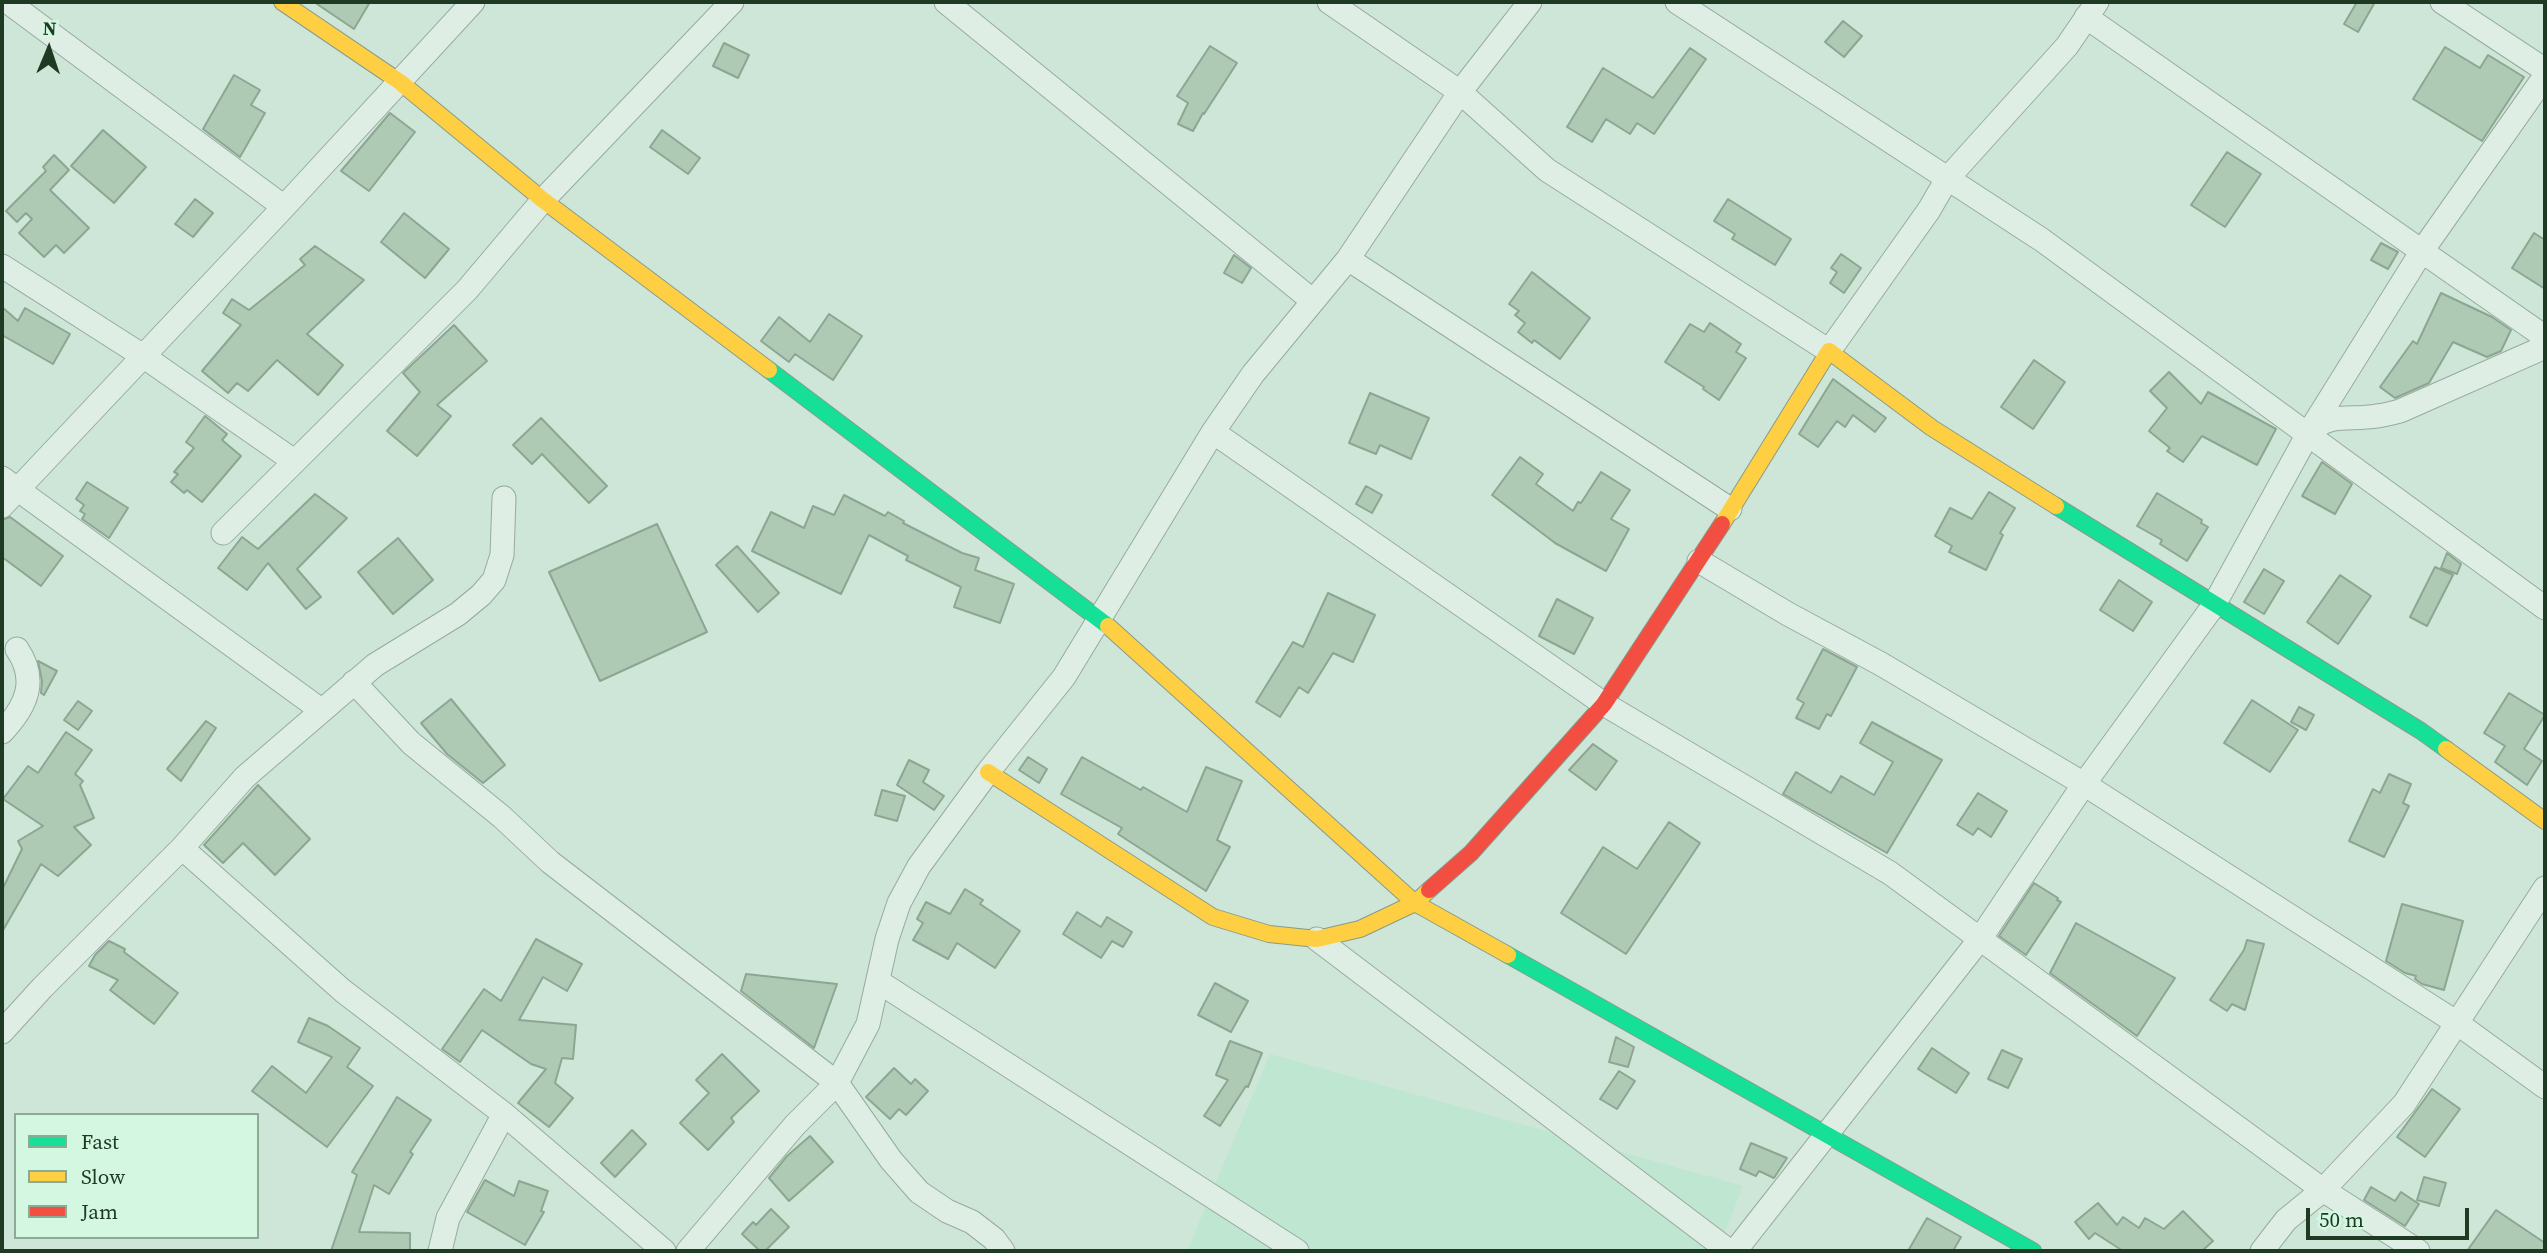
<!DOCTYPE html>
<style>
body{margin:0}
#map{position:relative;width:2547px;height:1253px;overflow:hidden;background:#cee6d7;font-family:"Source Serif 4",serif}
canvas{display:block}
.frame{position:absolute;inset:0;border:4px solid #1e3a22;pointer-events:none}
.legend{position:absolute;left:14px;top:1113px;width:245px;height:126px;box-sizing:border-box;background:#d3f7e1;border:2px solid #8bab95;margin:0;padding:9px 12px;list-style:none;font-size:21px;color:#1e3a22}
.legend li{display:flex;align-items:center;gap:14px;height:35px}
.legend b{width:35px;border:2px solid #8bab95}
.north{position:absolute;left:14px;top:14px;width:70px;height:70px;-webkit-text-stroke:5px #d3f7e1;paint-order:stroke;rotate:2deg;font-size:19px;font-weight:700;line-height:28px;text-align:center;color:#1e3a22}
.north::after{content:'';display:block;margin:auto;width:24px;height:32px;background:#1e3a22;clip-path:polygon(50% 0,100% 100%,50% 72%,0 100%)}
.scale{position:absolute;left:2306px;top:1208px;width:163px;height:32px;box-sizing:border-box;border:4px solid #1e3a22;border-top:0;padding-left:9px;font-size:21px;line-height:24px;white-space:nowrap;color:#1e3a22;-webkit-text-stroke:5px #d3f7e1;paint-order:stroke}
</style>
<div id="map">
<canvas width="2547" height="1253"></canvas>
<div class="frame"></div>
<ul class="legend">
<li><b style="height:9px;background:#16e098"></b>Fast</li>
<li><b style="height:9px;background:#ffcf43"></b>Slow</li>
<li><b style="height:9px;background:#f24e42"></b>Jam</li>
</ul>
<div class="north">N</div>
<div class="scale">50 m</div>
</div>
<script>
const ctx = document.querySelector('canvas').getContext('2d');
ctx.lineJoin = 'round';
function fillPath(path, color) { ctx.fillStyle = color; ctx.fill(path, 'evenodd'); }
function stroke(path, color, width, dash) { ctx.strokeStyle = color; ctx.lineWidth = width; ctx.lineCap = dash ? 'butt' : 'round'; ctx.setLineDash(dash || []); ctx.stroke(path); }
fillPath(new Path2D(`
 M 1270,1054 L 1743,1186 L 1717,1251 L 1187,1251 Z`), '#bee6d0');
const building = new Path2D(`
 M 314,2 L 370,2 L 354,29 Z
 M 2357,2 L 2375,2 L 2358,32 L 2344,24 Z
 M 1843,21 L 1862,36 L 1844,57 L 1825,42 Z
 M 724,43 L 749,55 L 738,78 L 713,66 Z
 M 1210,46 L 1237,63 L 1204,114 L 1203,113 L 1193,131 L 1178,124 L 1188,103 L 1177,96 Z
 M 2445,47 L 2480,68 L 2488,55 L 2524,77 L 2482,141 L 2413,99 Z
 M 1690,48 L 1706,59 L 1654,134 L 1637,123 L 1630,134 L 1606,119 L 1592,142 L 1567,127 L 1603,68 L 1653,98 Z
 M 234,75 L 260,90 L 251,105 L 265,113 L 240,157 L 203,129 Z
 M 390,113 L 415,132 L 369,191 L 341,171 Z
 M 103,130 L 146,167 L 114,203 L 71,166 Z
 M 662,130 L 700,158 L 688,174 L 650,147 Z
 M 2227,152 L 2261,174 L 2225,227 L 2191,205 Z
 M 54,155 L 69,170 L 50,190 L 89,228 L 64,253 L 56,245 L 44,257 L 19,233 L 32,219 L 26,213 L 17,222 L 6,211 L 46,171 L 43,167 Z
 M 195,199 L 213,213 L 193,237 L 175,224 Z
 M 1728,199 L 1791,239 L 1775,265 L 1732,239 L 1735,234 L 1714,221 Z
 M 404,213 L 449,249 L 425,278 L 381,242 Z
 M 2534,233 L 2545,240 L 2545,289 L 2512,268 Z
 M 2381,243 L 2398,252 L 2388,269 L 2371,260 Z
 M 315,246 L 364,280 L 307,334 L 343,365 L 318,395 L 277,360 L 248,391 L 237,383 L 228,393 L 202,371 L 241,325 L 223,313 L 232,299 L 249,310 L 305,265 L 300,259 Z
 M 1841,254 L 1861,268 L 1844,293 L 1830,283 L 1837,272 L 1831,268 Z
 M 1234,255 L 1251,268 L 1242,283 L 1224,273 Z
 M 1532,272 L 1590,318 L 1560,359 L 1534,340 L 1532,343 L 1518,332 L 1525,323 L 1515,315 L 1519,311 L 1509,304 Z
 M 2441,293 L 2492,317 L 2511,330 L 2501,351 L 2487,357 L 2453,342 L 2429,383 L 2395,398 L 2380,387 L 2413,341 L 2417,344 Z
 M 2,307 L 18,321 L 25,308 L 70,334 L 53,364 L 2,335 Z
 M 829,314 L 862,336 L 833,380 L 795,354 L 789,362 L 761,341 L 779,317 L 810,342 Z
 M 1710,323 L 1741,344 L 1736,352 L 1746,358 L 1719,400 L 1703,389 L 1704,387 L 1665,362 L 1690,324 L 1704,332 Z
 M 454,325 L 487,361 L 437,405 L 451,416 L 417,456 L 387,431 L 420,392 L 403,373 Z
 M 2034,360 L 2065,382 L 2033,429 L 2001,407 Z
 M 2169,372 L 2201,404 L 2208,392 L 2276,429 L 2257,465 L 2202,436 L 2183,462 L 2167,451 L 2170,448 L 2149,431 L 2167,408 L 2150,391 Z
 M 1833,379 L 1886,418 L 1875,432 L 1853,415 L 1845,427 L 1837,421 L 1818,447 L 1799,434 Z
 M 1370,393 L 1429,418 L 1411,459 L 1380,445 L 1376,454 L 1349,443 Z
 M 205,416 L 227,434 L 222,440 L 241,456 L 202,502 L 187,490 L 184,493 L 171,482 L 178,474 L 174,472 L 194,448 L 186,442 Z
 M 541,418 L 607,486 L 589,503 L 542,454 L 532,464 L 513,445 Z
 M 1520,457 L 1543,474 L 1536,484 L 1573,511 L 1578,502 L 1581,503 L 1601,472 L 1630,490 L 1611,519 L 1629,529 L 1606,571 L 1555,543 L 1492,495 Z
 M 2322,462 L 2352,484 L 2335,514 L 2302,496 Z
 M 87,482 L 128,508 L 109,538 L 82,519 L 85,514 L 80,511 L 84,505 L 76,499 Z
 M 1366,486 L 1382,495 L 1372,513 L 1356,504 Z
 M 1989,492 L 2015,508 L 2000,533 L 2003,535 L 1986,570 L 1949,552 L 1952,546 L 1935,536 L 1950,508 L 1972,519 Z
 M 2157,493 L 2202,520 L 2201,523 L 2208,527 L 2187,561 L 2160,544 L 2162,540 L 2137,526 Z
 M 315,494 L 347,518 L 297,569 L 321,597 L 306,609 L 268,563 L 247,590 L 218,568 L 242,537 L 258,549 Z
 M 844,495 L 885,516 L 888,512 L 904,521 L 903,523 L 962,553 L 979,558 L 975,570 L 1014,584 L 1000,623 L 954,607 L 961,587 L 906,560 L 908,556 L 869,535 L 841,594 L 752,551 L 771,512 L 804,528 L 813,506 L 834,515 Z
 M 10,517 L 63,556 L 41,586 L 2,557 L 2,520 Z
 M 657,524 L 707,632 L 600,681 L 549,572 Z
 M 398,538 L 433,580 L 393,614 L 358,572 Z
 M 737,546 L 779,593 L 758,612 L 716,565 Z
 M 2447,553 L 2461,564 L 2457,574 L 2441,568 Z
 M 2435,567 L 2453,575 L 2427,626 L 2410,617 Z
 M 2264,569 L 2284,581 L 2264,614 L 2244,602 Z
 M 2340,575 L 2371,596 L 2338,644 L 2307,622 Z
 M 2119,580 L 2152,602 L 2133,631 L 2100,610 Z
 M 1328,593 L 1375,615 L 1353,662 L 1333,653 L 1308,693 L 1299,687 L 1280,717 L 1256,702 L 1293,642 L 1303,647 Z
 M 1557,599 L 1593,618 L 1574,654 L 1539,636 Z
 M 1823,649 L 1857,667 L 1831,716 L 1827,714 L 1819,729 L 1796,718 L 1804,703 L 1797,699 Z
 M 38,661 L 57,671 L 44,695 L 41,693 L 42,681 Z
 M 2509,693 L 2545,715 L 2524,749 L 2542,761 L 2527,785 L 2495,762 L 2505,746 L 2484,733 Z
 M 451,699 L 505,765 L 483,783 L 447,754 L 421,723 Z
 M 2252,700 L 2298,730 L 2270,772 L 2224,743 Z
 M 78,701 L 92,711 L 78,730 L 64,720 Z
 M 2299,707 L 2314,715 L 2306,730 L 2291,722 Z
 M 206,721 L 216,728 L 181,781 L 167,769 Z
 M 1872,722 L 1942,760 L 1887,853 L 1783,794 L 1796,772 L 1831,793 L 1841,776 L 1874,795 L 1893,762 L 1860,743 Z
 M 66,732 L 92,750 L 75,774 L 83,781 L 80,785 L 94,818 L 74,827 L 91,845 L 58,876 L 41,864 L 2,932 L 2,890 L 22,849 L 18,841 L 43,826 L 3,799 L 28,766 L 38,773 Z
 M 1593,744 L 1617,761 L 1596,790 L 1569,770 Z
 M 1028,757 L 1047,769 L 1039,783 L 1019,770 Z
 M 1082,757 L 1141,790 L 1143,787 L 1187,812 L 1206,767 L 1242,781 L 1217,840 L 1230,847 L 1206,891 L 1118,834 L 1122,828 L 1061,794 Z
 M 909,760 L 929,770 L 923,782 L 944,796 L 934,810 L 897,785 Z
 M 2389,774 L 2411,784 L 2403,803 L 2409,806 L 2384,857 L 2349,841 L 2373,789 L 2380,793 Z
 M 258,785 L 310,839 L 275,875 L 243,843 L 223,863 L 204,845 Z
 M 882,790 L 905,796 L 897,821 L 875,815 Z
 M 1978,793 L 2007,811 L 1991,837 L 1978,828 L 1973,835 L 1957,825 Z
 M 1669,822 L 1700,843 L 1626,954 L 1561,913 L 1603,847 L 1637,869 Z
 M 2034,883 L 2058,898 L 2057,900 L 2061,902 L 2026,955 L 1999,936 Z
 M 965,889 L 983,900 L 980,904 L 1020,931 L 995,968 L 957,943 L 948,959 L 913,940 L 923,923 L 917,919 L 926,902 L 950,914 Z
 M 2402,904 L 2463,921 L 2444,990 L 2422,984 L 2415,979 L 2416,976 L 2405,973 L 2386,961 Z
 M 1077,912 L 1101,927 L 1107,917 L 1132,932 L 1123,947 L 1112,941 L 1101,958 L 1063,934 Z
 M 2076,923 L 2175,978 L 2137,1036 L 2050,973 Z
 M 536,939 L 582,964 L 567,991 L 543,977 L 519,1020 L 576,1025 L 573,1059 L 562,1058 L 555,1083 L 573,1098 L 549,1127 L 518,1103 L 546,1069 L 531,1064 L 482,1030 L 460,1062 L 442,1049 L 484,989 L 501,1001 Z
 M 2247,940 L 2264,944 L 2245,1010 L 2232,1004 L 2227,1011 L 2210,1000 L 2244,950 Z
 M 109,941 L 125,949 L 124,952 L 178,993 L 154,1024 L 110,990 L 118,980 L 89,966 L 95,955 Z
 M 746,974 L 837,984 L 814,1048 L 741,991 Z
 M 1215,983 L 1248,1001 L 1231,1032 L 1198,1015 Z
 M 309,1018 L 328,1026 L 360,1048 L 347,1067 L 373,1086 L 327,1147 L 252,1091 L 272,1066 L 306,1093 L 332,1057 L 298,1042 Z
 M 1616,1037 L 1634,1047 L 1628,1067 L 1609,1062 Z
 M 1230,1041 L 1262,1053 L 1248,1087 L 1246,1086 L 1220,1126 L 1204,1116 L 1228,1080 L 1216,1075 Z
 M 1932,1048 L 1969,1073 L 1956,1093 L 1918,1069 Z
 M 2002,1050 L 2022,1059 L 2008,1088 L 1988,1079 Z
 M 722,1054 L 759,1091 L 731,1118 L 734,1122 L 708,1150 L 680,1123 L 709,1093 L 696,1080 Z
 M 894,1068 L 911,1084 L 915,1079 L 928,1091 L 906,1115 L 899,1109 L 890,1119 L 866,1097 Z
 M 1619,1071 L 1635,1081 L 1617,1109 L 1600,1099 Z
 M 2432,1089 L 2460,1109 L 2425,1157 L 2397,1137 Z
 M 397,1097 L 431,1120 L 410,1152 L 413,1154 L 389,1194 L 374,1185 L 359,1232 L 410,1233 L 410,1251 L 331,1251 L 357,1175 L 352,1172 Z
 M 632,1130 L 646,1144 L 615,1177 L 601,1163 Z
 M 810,1136 L 833,1162 L 789,1201 L 769,1178 L 787,1156 Z
 M 1751,1143 L 1787,1158 L 1774,1178 L 1759,1171 L 1756,1176 L 1740,1169 Z
 M 2424,1177 L 2446,1183 L 2439,1206 L 2417,1200 Z
 M 485,1180 L 514,1196 L 519,1181 L 548,1191 L 541,1211 L 544,1212 L 525,1245 L 467,1212 Z
 M 2371,1187 L 2395,1201 L 2401,1192 L 2419,1204 L 2405,1226 L 2364,1200 Z
 M 2098,1203 L 2117,1225 L 2123,1217 L 2139,1228 L 2145,1218 L 2164,1229 L 2183,1211 L 2213,1241 L 2202,1251 L 2123,1251 L 2095,1233 L 2089,1239 L 2075,1222 Z
 M 771,1209 L 789,1227 L 765,1251 L 760,1251 L 742,1234 L 753,1222 L 756,1225 Z
 M 2496,1210 L 2545,1243 L 2545,1251 L 2467,1251 Z
 M 1927,1218 L 1961,1237 L 1953,1251 L 1908,1251 Z`);
fillPath(building, '#aecab4');
stroke(building, '#8da692', 2);
const street = new Path2D(`
 M 8,2 L 284,207
 M 946,2 L 1313,301
 M 1329,2 L 1460,92 L 1547,170 L 1829,351 L 1929,210 L 1947,179 L 2067,46 L 2097,2
 M 1677,2 L 2042,240 L 2545,608
 M 2442,2 L 2545,70
 M 2086,17 L 2545,337
 M 1348,259 L 1730,509
 M 2,266 L 143,356 L 294,461
 M 2311,429 L 2422,251 L 2545,76
 M 1213,432 L 1604,704 L 1890,873 L 2323,1190 L 2418,1251
 M 2,478 L 321,710
 M 2,506 L 284,207 L 473,2
 M 223,533 L 467,290 L 543,200 L 732,2
 M 1699,561 L 1788,614 L 1881,664 L 2084,784 L 2457,1023 L 2545,1087
 M 354,682 L 411,743 L 502,817 L 550,862 L 837,1083 L 891,1160 L 919,1192 L 947,1211 L 972,1222 L 994,1239 L 1003,1251
 M 2,732 C 27,706 38,680 17,649
 M 182,848 L 343,991 L 504,1114 L 664,1251
 M 1317,939 L 1729,1251
 M 879,982 L 1297,1251
 M 2,1032 L 42,988 L 182,848 L 245,777 L 375,665 L 458,614 L 481,595 L 494,580 L 502,555 L 504,498
 M 440,1251 L 448,1218 L 504,1114
 M 688,1251 L 795,1125 L 837,1083 L 868,1024 L 887,939 L 899,903 L 919,866 L 988,772 L 1064,677 L 1213,432 L 1253,374 L 1348,259 L 1460,92 L 1530,2
 M 1735,1251 L 1980,939 L 2084,784 L 2214,605 L 2308,434 C 2330,411 2349,421 2377,416 C 2385,415 2393,413 2400,411 L 2545,347
 M 2262,1251 L 2286,1220 L 2323,1190 L 2404,1104 L 2545,888`);
const fast = new Path2D(`
 M 769,370 L 1108,626
 M 2056,506 L 2421,731 L 2446,749
 M 1508,955 L 2033,1251`);
const slow = new Path2D(`
 M 282,2 L 400,82 L 543,200 L 769,370
 M 1722,524 L 1829,351 L 1932,428 L 2056,506
 M 1108,626 L 1415,903 L 1508,955
 M 2446,749 L 2545,821
 M 988,772 L 1213,917 L 1269,934 L 1317,939 L 1360,929 L 1415,903 L 1429,890`);
const jam = new Path2D(`
 M 1429,890 L 1471,853 L 1604,704 L 1722,524`);
stroke(street, '#96ab9d', 25);
stroke(fast, '#869b8c', 18);
stroke(slow, '#869b8c', 18);
stroke(jam, '#869b8c', 18);
stroke(street, '#dfeee5', 23);
stroke(fast, '#16e098', 16);
stroke(slow, '#ffcf43', 16);
stroke(jam, '#f24e42', 16);
</script>
